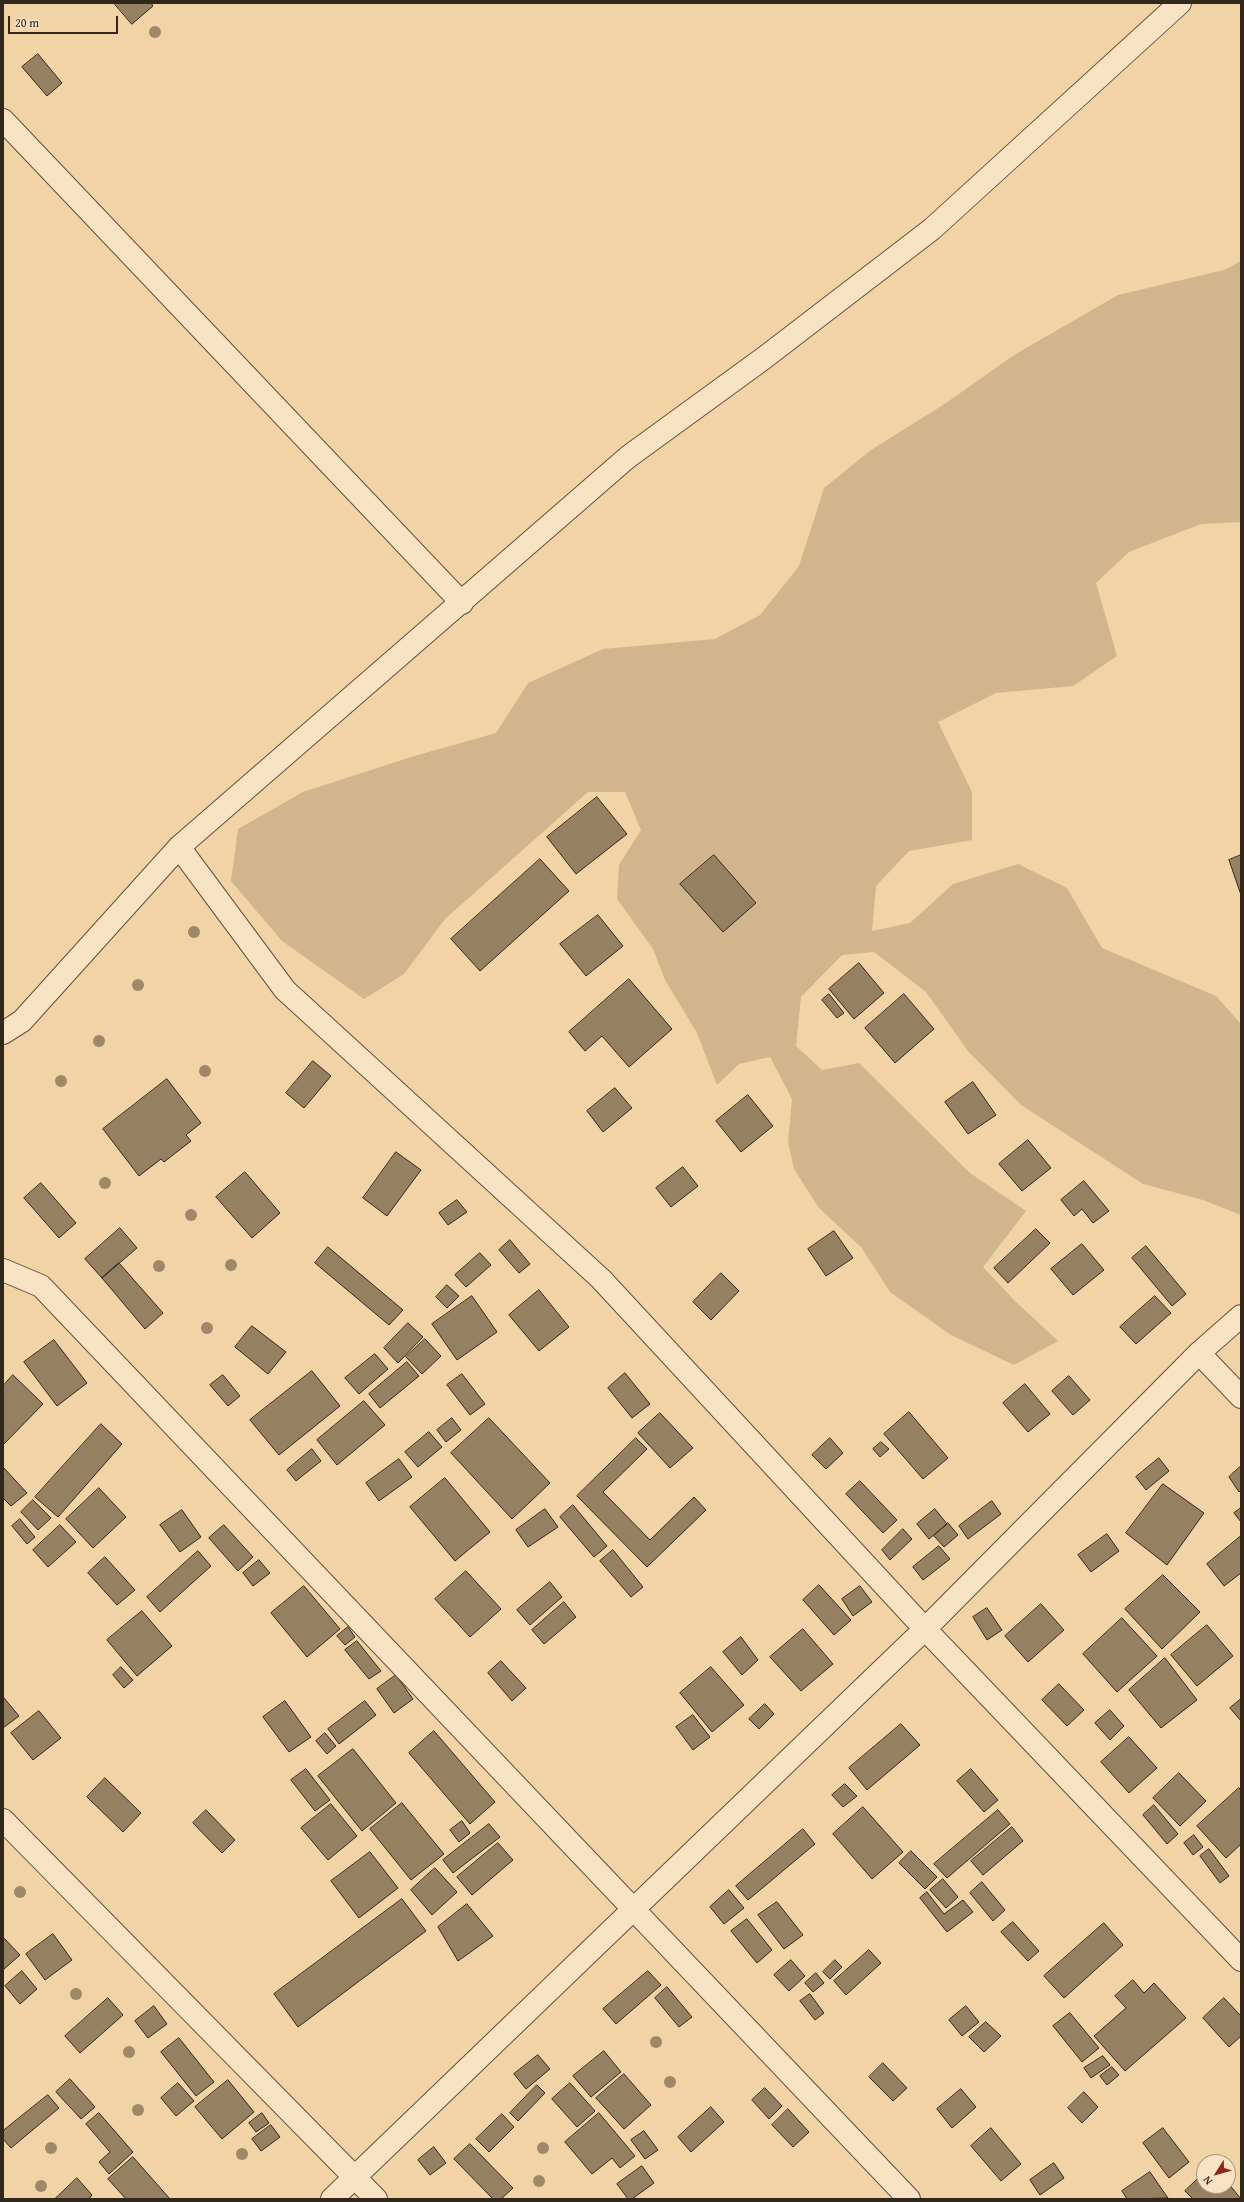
<!DOCTYPE html>
<style>
body{margin:0}
#map{position:relative;width:1244px;height:2202px;overflow:hidden;background:#f2d3a5;font-family:"Gentium Book Plus",serif}
canvas{display:block}
.frame{position:absolute;inset:0;border:4px solid #31271a;pointer-events:none}
.north{position:absolute;left:1196px;top:2154px;width:40px;height:40px;box-sizing:border-box;background:#f7e2c4;border:1px solid #a89780;border-radius:50%;rotate:233deg;font-size:11px;font-weight:700;line-height:16px;text-align:center;color:#31271a}
.north::after{content:'';display:block;margin:auto;width:14px;height:18px;background:#8f2418;clip-path:polygon(50% 0,100% 100%,50% 72%,0 100%)}
.scale{position:absolute;left:8px;top:16px;width:110px;height:18px;box-sizing:border-box;border:2px solid #31271a;border-top:0;padding-left:5px;font-size:12px;line-height:14px;white-space:nowrap;color:#31271a;-webkit-text-stroke:3px #f7e2c4;paint-order:stroke}
</style>
<div id="map">
<canvas width="1244" height="2202"></canvas>
<div class="frame"></div>
<div class="north">N</div>
<div class="scale">20 m</div>
</div>
<script>
const ctx = document.querySelector('canvas').getContext('2d');
ctx.lineJoin = 'round';
function fillPath(path, color) { ctx.fillStyle = color; ctx.fill(path, 'evenodd'); }
function stroke(path, color, width, dash) { ctx.strokeStyle = color; ctx.lineWidth = width; ctx.lineCap = dash ? 'butt' : 'round'; ctx.setLineDash(dash || []); ctx.stroke(path); }
fillPath(new Path2D(`
 M 1241,261 L 1241,522 L 1201,524 L 1129,552 L 1096,583 L 1117,656 L 1073,686 L 996,693 L 938,722 L 972,792 L 972,840 L 909,851 L 876,886 L 872,931 L 910,923 L 953,884 L 1018,864 L 1067,888 L 1102,948 L 1216,996 L 1241,1024 L 1241,1215 L 1203,1200 L 1143,1184 L 1021,1105 L 968,1051 L 926,992 L 874,952 L 842,955 L 801,997 L 796,1046 L 822,1070 L 859,1063 L 970,1173 L 1026,1211 L 983,1267 L 1015,1301 L 1058,1341 L 1014,1365 L 951,1335 L 890,1292 L 861,1247 L 819,1208 L 794,1169 L 788,1142 L 792,1099 L 770,1057 L 739,1064 L 717,1085 L 697,1033 L 665,980 L 653,949 L 617,899 L 619,865 L 641,830 L 625,792 L 588,792 L 445,919 L 404,974 L 364,999 L 282,941 L 231,881 L 238,829 L 303,792 L 411,757 L 496,733 L 528,683 L 603,649 L 715,639 L 760,615 L 799,566 L 824,488 L 871,450 L 946,403 L 1014,355 L 1118,295 L 1224,270 Z`), '#d1b68d');
const building = new Path2D(`
 M 114,3 L 151,3 L 153,6 L 132,24 Z
 M 38,54 L 62,83 L 47,96 L 22,67 Z
 M 597,797 L 627,834 L 576,874 L 547,837 Z
 M 714,855 L 756,903 L 723,932 L 680,884 Z
 M 1241,855 L 1241,895 L 1229,860 Z
 M 540,859 L 569,891 L 480,971 L 451,939 Z
 M 598,915 L 623,946 L 586,976 L 560,944 Z
 M 859,963 L 884,993 L 854,1019 L 829,989 Z
 M 629,979 L 672,1029 L 629,1067 L 602,1036 L 585,1051 L 569,1032 Z
 M 829,994 L 844,1013 L 837,1018 L 822,1000 Z
 M 904,994 L 934,1029 L 895,1063 L 865,1028 Z
 M 313,1061 L 331,1076 L 304,1108 L 286,1093 Z
 M 167,1079 L 201,1123 L 186,1135 L 191,1141 L 164,1162 L 161,1159 L 139,1176 L 103,1129 Z
 M 973,1082 L 996,1115 L 968,1134 L 945,1102 Z
 M 615,1088 L 632,1108 L 603,1132 L 587,1111 Z
 M 748,1095 L 773,1126 L 741,1152 L 716,1121 Z
 M 1028,1140 L 1051,1168 L 1022,1191 L 999,1164 Z
 M 396,1152 L 421,1170 L 387,1216 L 363,1198 Z
 M 683,1167 L 698,1186 L 671,1207 L 656,1188 Z
 M 245,1172 L 280,1213 L 252,1238 L 216,1197 Z
 M 1084,1181 L 1109,1211 L 1093,1223 L 1082,1209 L 1074,1216 L 1061,1200 Z
 M 41,1183 L 76,1223 L 59,1238 L 24,1198 Z
 M 457,1200 L 467,1212 L 448,1225 L 439,1213 Z
 M 120,1228 L 137,1248 L 102,1278 L 85,1259 Z
 M 1036,1229 L 1050,1243 L 1008,1283 L 994,1268 Z
 M 834,1231 L 853,1258 L 826,1276 L 808,1249 Z
 M 510,1240 L 530,1264 L 519,1273 L 499,1250 Z
 M 1082,1244 L 1104,1270 L 1073,1295 L 1051,1269 Z
 M 1146,1246 L 1186,1294 L 1172,1306 L 1132,1258 Z
 M 328,1247 L 403,1310 L 389,1325 L 315,1263 Z
 M 480,1253 L 491,1265 L 466,1287 L 455,1275 Z
 M 119,1263 L 163,1313 L 145,1329 L 102,1278 Z
 M 721,1273 L 739,1291 L 711,1320 L 693,1302 Z
 M 447,1285 L 459,1296 L 447,1308 L 436,1297 Z
 M 539,1290 L 569,1327 L 539,1351 L 509,1315 Z
 M 472,1296 L 497,1332 L 457,1360 L 432,1324 Z
 M 1155,1296 L 1171,1313 L 1136,1344 L 1120,1327 Z
 M 408,1323 L 423,1337 L 398,1363 L 384,1348 Z
 M 252,1326 L 286,1352 L 268,1374 L 235,1347 Z
 M 425,1339 L 441,1356 L 422,1374 L 406,1357 Z
 M 54,1340 L 87,1383 L 57,1406 L 24,1362 Z
 M 375,1354 L 388,1369 L 359,1394 L 345,1378 Z
 M 407,1362 L 419,1376 L 380,1408 L 369,1394 Z
 M 312,1371 L 340,1406 L 279,1455 L 250,1420 Z
 M 625,1373 L 650,1404 L 632,1418 L 608,1388 Z
 M 462,1374 L 485,1404 L 470,1415 L 447,1385 Z
 M 13,1375 L 43,1404 L 3,1445 L 3,1386 Z
 M 223,1375 L 240,1396 L 228,1406 L 210,1385 Z
 M 1069,1376 L 1090,1400 L 1073,1415 L 1052,1391 Z
 M 1025,1384 L 1050,1414 L 1028,1432 L 1003,1403 Z
 M 364,1401 L 385,1425 L 337,1465 L 317,1440 Z
 M 909,1412 L 948,1458 L 923,1479 L 884,1434 Z
 M 660,1413 L 693,1448 L 670,1468 L 638,1433 Z
 M 452,1418 L 461,1430 L 446,1442 L 437,1430 Z
 M 489,1418 L 550,1483 L 512,1519 L 451,1453 Z
 M 101,1424 L 122,1444 L 58,1517 L 35,1497 Z
 M 429,1432 L 442,1447 L 418,1467 L 405,1452 Z
 M 636,1438 L 647,1449 L 603,1492 L 650,1540 L 694,1497 L 706,1510 L 647,1567 L 577,1496 Z
 M 830,1438 L 843,1453 L 826,1469 L 812,1455 Z
 M 881,1442 L 889,1449 L 880,1457 L 873,1449 Z
 M 312,1449 L 321,1461 L 296,1481 L 287,1470 Z
 M 1159,1458 L 1169,1471 L 1146,1490 L 1136,1477 Z
 M 399,1459 L 412,1477 L 379,1501 L 366,1483 Z
 M 1241,1466 L 1241,1490 L 1239,1492 L 1229,1477 Z
 M 3,1467 L 27,1493 L 11,1506 L 3,1498 Z
 M 445,1478 L 490,1532 L 455,1561 L 410,1507 Z
 M 860,1481 L 897,1520 L 883,1533 L 846,1494 Z
 M 1163,1484 L 1204,1513 L 1167,1565 L 1126,1533 Z
 M 99,1488 L 126,1517 L 93,1548 L 66,1519 Z
 M 33,1500 L 51,1518 L 38,1530 L 21,1512 Z
 M 992,1501 L 1001,1514 L 968,1539 L 959,1526 Z
 M 573,1505 L 607,1546 L 594,1557 L 560,1517 Z
 M 1241,1508 L 1241,1522 L 1234,1513 Z
 M 545,1509 L 558,1527 L 528,1547 L 516,1530 Z
 M 935,1509 L 947,1524 L 929,1539 L 917,1524 Z
 M 182,1510 L 201,1537 L 180,1552 L 160,1525 Z
 M 20,1519 L 35,1537 L 27,1544 L 12,1526 Z
 M 948,1523 L 958,1535 L 944,1547 L 934,1536 Z
 M 60,1525 L 76,1542 L 48,1567 L 33,1550 Z
 M 224,1525 L 253,1557 L 238,1571 L 209,1538 Z
 M 903,1529 L 912,1539 L 890,1560 L 882,1550 Z
 M 1107,1534 L 1119,1551 L 1091,1572 L 1078,1555 Z
 M 1241,1536 L 1241,1573 L 1224,1586 L 1207,1564 Z
 M 939,1546 L 950,1559 L 923,1580 L 913,1567 Z
 M 613,1550 L 643,1587 L 631,1597 L 600,1561 Z
 M 198,1551 L 211,1566 L 160,1612 L 147,1597 Z
 M 105,1557 L 135,1590 L 117,1605 L 88,1573 Z
 M 259,1560 L 270,1573 L 253,1586 L 243,1573 Z
 M 466,1571 L 501,1609 L 470,1637 L 435,1599 Z
 M 1163,1575 L 1200,1612 L 1162,1649 L 1125,1609 Z
 M 550,1582 L 562,1597 L 530,1625 L 517,1610 Z
 M 819,1585 L 851,1620 L 834,1635 L 803,1600 Z
 M 304,1586 L 340,1629 L 307,1657 L 271,1613 Z
 M 860,1586 L 872,1602 L 853,1616 L 842,1599 Z
 M 564,1602 L 576,1617 L 544,1644 L 532,1630 Z
 M 1041,1604 L 1064,1630 L 1028,1662 L 1005,1636 Z
 M 987,1608 L 1002,1630 L 987,1640 L 973,1617 Z
 M 142,1611 L 172,1646 L 137,1676 L 107,1640 Z
 M 1122,1618 L 1157,1656 L 1117,1692 L 1083,1654 Z
 M 1207,1625 L 1233,1656 L 1197,1686 L 1171,1655 Z
 M 348,1627 L 355,1637 L 345,1645 L 337,1636 Z
 M 803,1629 L 833,1664 L 801,1691 L 770,1657 Z
 M 741,1637 L 758,1660 L 742,1675 L 723,1652 Z
 M 357,1641 L 381,1671 L 369,1679 L 345,1650 Z
 M 1165,1658 L 1197,1700 L 1161,1728 L 1129,1690 Z
 M 501,1661 L 526,1688 L 512,1701 L 488,1673 Z
 M 121,1667 L 133,1680 L 124,1688 L 113,1675 Z
 M 711,1667 L 744,1705 L 712,1732 L 680,1693 Z
 M 396,1675 L 413,1699 L 394,1713 L 377,1689 Z
 M 1059,1684 L 1084,1710 L 1067,1726 L 1042,1700 Z
 M 4,1698 L 19,1716 L 3,1728 L 3,1699 Z
 M 1241,1699 L 1241,1721 L 1230,1708 Z
 M 285,1701 L 311,1737 L 289,1752 L 263,1717 Z
 M 365,1701 L 376,1715 L 339,1744 L 328,1729 Z
 M 765,1704 L 774,1714 L 759,1729 L 749,1719 Z
 M 1110,1710 L 1124,1726 L 1110,1740 L 1095,1723 Z
 M 39,1711 L 61,1738 L 33,1760 L 11,1733 Z
 M 693,1715 L 710,1737 L 693,1750 L 676,1727 Z
 M 901,1724 L 920,1745 L 867,1790 L 849,1768 Z
 M 434,1731 L 495,1802 L 470,1824 L 409,1753 Z
 M 325,1733 L 336,1746 L 327,1754 L 316,1741 Z
 M 1129,1737 L 1157,1768 L 1129,1793 L 1101,1762 Z
 M 353,1749 L 396,1803 L 362,1831 L 318,1776 Z
 M 306,1769 L 330,1800 L 315,1811 L 291,1780 Z
 M 971,1769 L 998,1800 L 984,1812 L 957,1781 Z
 M 1179,1773 L 1206,1801 L 1180,1826 L 1153,1798 Z
 M 105,1778 L 141,1813 L 123,1832 L 87,1797 Z
 M 845,1784 L 857,1796 L 843,1807 L 832,1795 Z
 M 1239,1788 L 1241,1790 L 1241,1844 L 1226,1858 L 1197,1826 Z
 M 402,1803 L 444,1854 L 411,1880 L 370,1829 Z
 M 331,1804 L 357,1836 L 328,1860 L 301,1828 Z
 M 1154,1805 L 1178,1834 L 1167,1844 L 1143,1815 Z
 M 863,1807 L 903,1852 L 872,1879 L 833,1834 Z
 M 206,1810 L 235,1840 L 222,1853 L 193,1823 Z
 M 998,1810 L 1010,1824 L 947,1878 L 934,1864 Z
 M 462,1821 L 470,1833 L 459,1842 L 450,1830 Z
 M 489,1824 L 500,1837 L 453,1873 L 443,1860 Z
 M 1012,1827 L 1023,1841 L 983,1875 L 971,1861 Z
 M 803,1829 L 815,1844 L 748,1900 L 736,1886 Z
 M 1194,1835 L 1203,1847 L 1193,1855 L 1184,1843 Z
 M 498,1843 L 513,1860 L 472,1895 L 457,1877 Z
 M 1209,1849 L 1229,1876 L 1220,1883 L 1200,1856 Z
 M 911,1851 L 937,1877 L 925,1889 L 899,1863 Z
 M 370,1852 L 398,1888 L 359,1918 L 331,1881 Z
 M 435,1868 L 457,1892 L 432,1915 L 411,1890 Z
 M 943,1879 L 958,1897 L 946,1908 L 930,1890 Z
 M 982,1882 L 1005,1910 L 993,1921 L 970,1893 Z
 M 729,1890 L 744,1908 L 724,1924 L 710,1907 Z
 M 927,1892 L 944,1914 L 963,1900 L 973,1912 L 947,1932 L 920,1898 Z
 M 402,1899 L 426,1931 L 298,2027 L 274,1994 Z
 M 777,1902 L 803,1935 L 784,1949 L 758,1915 Z
 M 467,1904 L 493,1936 L 458,1961 L 438,1927 Z
 M 747,1919 L 772,1950 L 757,1963 L 731,1931 Z
 M 1013,1922 L 1039,1951 L 1028,1961 L 1001,1932 Z
 M 1104,1923 L 1123,1945 L 1064,1998 L 1044,1976 Z
 M 53,1934 L 72,1960 L 45,1980 L 26,1954 Z
 M 3,1937 L 20,1955 L 3,1970 Z
 M 869,1950 L 881,1963 L 846,1995 L 834,1981 Z
 M 791,1960 L 805,1976 L 789,1991 L 774,1975 Z
 M 835,1960 L 842,1967 L 830,1979 L 823,1972 Z
 M 22,1971 L 37,1989 L 20,2004 L 5,1986 Z
 M 648,1971 L 661,1985 L 616,2024 L 603,2009 Z
 M 816,1973 L 824,1983 L 813,1992 L 805,1983 Z
 M 1133,1980 L 1144,1993 L 1154,1983 L 1186,2018 L 1125,2071 L 1094,2036 L 1126,2008 L 1115,1996 Z
 M 667,1987 L 692,2017 L 679,2027 L 655,1998 Z
 M 810,1994 L 824,2013 L 815,2020 L 800,2001 Z
 M 108,1998 L 123,2015 L 80,2053 L 65,2036 Z
 M 1224,1998 L 1241,2016 L 1241,2036 L 1229,2047 L 1203,2018 Z
 M 154,2006 L 167,2024 L 148,2038 L 135,2021 Z
 M 966,2006 L 979,2022 L 962,2036 L 949,2020 Z
 M 1070,2013 L 1099,2048 L 1082,2062 L 1053,2026 Z
 M 986,2022 L 1001,2036 L 984,2052 L 969,2037 Z
 M 179,2038 L 214,2082 L 196,2096 L 161,2052 Z
 M 604,2051 L 621,2072 L 591,2097 L 573,2076 Z
 M 538,2055 L 550,2069 L 526,2089 L 514,2074 Z
 M 1103,2056 L 1110,2065 L 1091,2078 L 1084,2068 Z
 M 883,2063 L 907,2088 L 893,2101 L 869,2077 Z
 M 1112,2067 L 1119,2075 L 1107,2085 L 1100,2076 Z
 M 624,2074 L 651,2105 L 624,2129 L 596,2098 Z
 M 70,2079 L 95,2107 L 81,2119 L 56,2092 Z
 M 228,2080 L 254,2112 L 222,2139 L 195,2107 Z
 M 178,2083 L 194,2101 L 176,2116 L 161,2098 Z
 M 570,2083 L 595,2111 L 577,2127 L 552,2099 Z
 M 537,2085 L 545,2093 L 518,2121 L 510,2113 Z
 M 765,2088 L 782,2106 L 769,2119 L 752,2100 Z
 M 961,2089 L 976,2107 L 952,2128 L 937,2109 Z
 M 1084,2092 L 1098,2107 L 1082,2123 L 1068,2108 Z
 M 48,2095 L 59,2108 L 11,2148 L 3,2139 L 3,2131 Z
 M 711,2107 L 724,2122 L 691,2152 L 678,2137 Z
 M 788,2109 L 809,2132 L 793,2147 L 772,2125 Z
 M 99,2113 L 133,2152 L 109,2174 L 99,2162 L 110,2152 L 86,2124 Z
 M 262,2113 L 269,2123 L 256,2132 L 249,2123 Z
 M 599,2113 L 635,2156 L 620,2168 L 612,2158 L 592,2174 L 565,2142 Z
 M 502,2114 L 514,2127 L 489,2152 L 476,2139 Z
 M 271,2125 L 280,2137 L 261,2151 L 252,2139 Z
 M 991,2128 L 1021,2164 L 1001,2181 L 971,2146 Z
 M 1163,2128 L 1189,2162 L 1169,2178 L 1143,2143 Z
 M 644,2131 L 658,2150 L 645,2159 L 631,2140 Z
 M 470,2144 L 513,2188 L 501,2199 L 493,2199 L 454,2159 Z
 M 434,2147 L 446,2163 L 430,2175 L 418,2160 Z
 M 133,2157 L 170,2199 L 126,2199 L 108,2179 Z
 M 1054,2163 L 1064,2178 L 1040,2195 L 1030,2180 Z
 M 642,2166 L 654,2183 L 632,2199 L 628,2199 L 617,2184 Z
 M 1150,2172 L 1168,2198 L 1127,2199 L 1122,2191 Z
 M 1204,2173 L 1204,2186 L 1228,2186 L 1228,2183 L 1241,2199 L 1193,2199 L 1185,2191 Z
 M 77,2178 L 92,2195 L 89,2199 L 55,2199 Z`);
fillPath(building, '#958062');
stroke(building, '#31271a', 1);
const street = new Path2D(`
 M 3,120 L 462,603
 M 179,847 L 285,990 L 601,1279 L 925,1629 L 1241,1960
 M 3,1033 L 22,1021 L 179,847 L 628,457 L 764,358 L 932,229 L 1180,3
 M 3,1270 L 41,1286 L 909,2199
 M 1199,1353 L 1241,1397
 M 3,1820 L 376,2199
 M 332,2199 L 925,1629 L 1199,1353 L 1241,1316`);
stroke(street, '#61523d', 24);
stroke(street, '#f7e2c4', 22);
ctx.fillStyle = '#9e8868';
for (const [x, y] of [
 [155,32],
 [194,932],
 [138,985],
 [99,1041],
 [205,1071],
 [61,1081],
 [105,1183],
 [191,1215],
 [231,1265],
 [159,1266],
 [207,1328],
 [20,1892],
 [76,1994],
 [656,2042],
 [129,2052],
 [670,2082],
 [138,2110],
 [51,2148],
 [543,2148],
 [242,2154],
 [539,2181],
 [41,2186]
]) { ctx.beginPath(); ctx.arc(x, y, 6, 0, 2 * Math.PI); ctx.fill(); }
</script>
